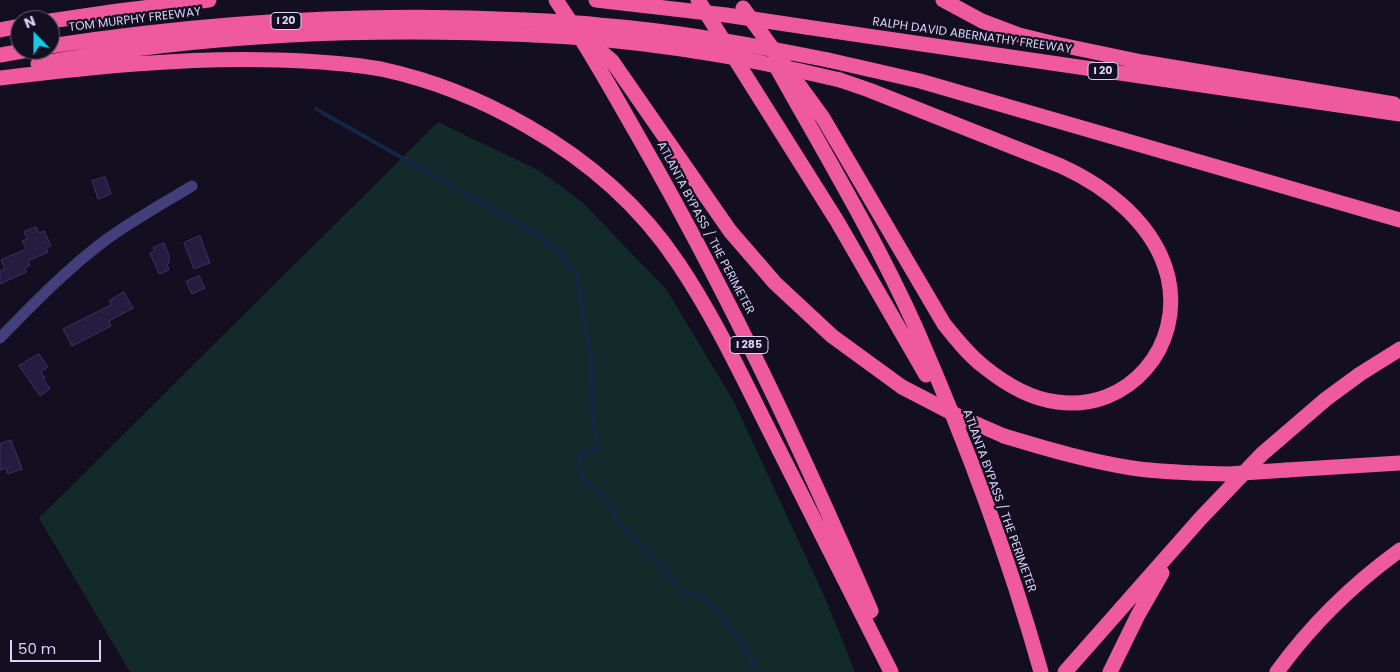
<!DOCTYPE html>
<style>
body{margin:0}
#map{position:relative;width:1400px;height:672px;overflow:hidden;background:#130f21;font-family:Poppins,sans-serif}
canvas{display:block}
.north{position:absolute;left:10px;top:10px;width:50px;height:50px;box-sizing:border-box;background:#130f21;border:1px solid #625d78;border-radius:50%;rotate:338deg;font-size:14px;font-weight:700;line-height:20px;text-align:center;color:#d9d3fb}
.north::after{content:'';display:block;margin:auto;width:18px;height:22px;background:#16cae4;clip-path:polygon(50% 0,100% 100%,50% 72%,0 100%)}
.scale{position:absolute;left:10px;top:640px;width:91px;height:22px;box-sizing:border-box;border:2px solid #d9d3fb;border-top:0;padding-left:6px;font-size:15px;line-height:18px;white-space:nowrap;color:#d9d3fb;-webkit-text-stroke:4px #130f21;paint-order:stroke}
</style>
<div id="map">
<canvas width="1400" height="672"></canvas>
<div class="north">N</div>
<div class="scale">50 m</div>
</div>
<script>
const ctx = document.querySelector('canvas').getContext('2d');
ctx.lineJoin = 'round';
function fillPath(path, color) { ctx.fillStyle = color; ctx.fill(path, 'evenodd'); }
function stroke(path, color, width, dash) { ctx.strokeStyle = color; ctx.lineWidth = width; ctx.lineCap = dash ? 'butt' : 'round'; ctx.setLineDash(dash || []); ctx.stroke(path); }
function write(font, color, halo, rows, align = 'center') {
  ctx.font = font + ' Poppins,sans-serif'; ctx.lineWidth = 4.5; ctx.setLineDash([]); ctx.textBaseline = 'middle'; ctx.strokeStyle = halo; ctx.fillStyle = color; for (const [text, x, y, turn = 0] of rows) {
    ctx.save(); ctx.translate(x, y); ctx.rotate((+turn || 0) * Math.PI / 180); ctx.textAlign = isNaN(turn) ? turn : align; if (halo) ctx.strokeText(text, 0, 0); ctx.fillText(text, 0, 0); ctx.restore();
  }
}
fillPath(new Path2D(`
 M 438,122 L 540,171 L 582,202 L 666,289 L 734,402 L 825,598 L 855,672 L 130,672 L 39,518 Z`), '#132a2a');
stroke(new Path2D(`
 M 316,109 L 535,233 L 559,252 L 577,275 L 585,328 L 591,356 L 592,411 L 598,448 L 581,453 L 578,465 L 583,480 L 601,492 L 618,522 L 684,592 L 707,600 L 742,643 L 758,672`), '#142646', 4);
const building = new Path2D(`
 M 105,177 L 111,194 L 98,199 L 92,181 Z
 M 36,227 L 39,233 L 44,231 L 51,246 L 46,248 L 48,252 L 28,261 L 30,265 L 25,268 L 26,272 L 0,284 L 0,271 L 5,269 L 1,260 L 26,249 L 22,241 L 27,239 L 24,232 Z
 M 200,236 L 210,263 L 194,269 L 184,243 Z
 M 164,243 L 170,258 L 168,259 L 169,263 L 167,264 L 169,270 L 159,274 L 150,253 L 155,251 L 153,248 Z
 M 199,276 L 205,288 L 192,294 L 186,282 Z
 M 124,292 L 133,308 L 109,321 L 111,326 L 72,346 L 63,329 L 111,305 L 109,301 Z
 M 39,354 L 48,367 L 41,372 L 45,378 L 43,379 L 50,389 L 40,396 L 19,366 Z
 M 11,440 L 22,469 L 8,474 L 6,468 L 0,470 L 0,444 Z`);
fillPath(building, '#251d40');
stroke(building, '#3e3169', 1);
stroke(new Path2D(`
 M 0,338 C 34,303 68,268 107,239 C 135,219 164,203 192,186`), '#433f7b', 11);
stroke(new Path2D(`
 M 556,0 C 592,53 623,110 655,166 C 736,310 806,459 871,611
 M 698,0 L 837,221 L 926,375
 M 943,0 L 982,21 L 1019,35 L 1056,44 L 1142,62 L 1394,104
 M 743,8 L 823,118 L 944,324 C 956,339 968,354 983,366 C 1004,383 1030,399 1057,402 C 1129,412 1184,346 1168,277 C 1155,224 1107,187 1061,166 L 869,90 L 840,80
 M 50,21 L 118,11 L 209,0
 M 806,27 L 1400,114
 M 0,30 L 20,26
 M 585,38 L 612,61 L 730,231 L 775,283 L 832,336 L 902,387
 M 50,46 C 207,22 365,12 524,20
 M 0,55 L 28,50
 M 828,60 L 920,81 L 1400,220
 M 38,64 C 205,34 365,27 535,35
 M 777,68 C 825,154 876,239 916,328 C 965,440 1008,554 1041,672
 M 0,78 C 93,67 185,57 278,60 C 312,61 347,63 381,69 C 432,80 482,100 527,126 C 587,160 640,206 678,263 C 713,315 740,372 768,428 C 809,509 850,591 891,672
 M 1004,436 C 1047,449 1088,461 1132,468 C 1152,471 1173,472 1194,473
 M 1287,470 L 1400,463
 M 1065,672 L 1200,519 L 1262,454 L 1326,399 L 1360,374 L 1400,349
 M 1110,672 L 1138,615 L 1162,573
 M 1277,672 C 1311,625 1353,584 1400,550`), '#ef5a9e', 15);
stroke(new Path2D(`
 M 596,0 L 726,15 L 806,27
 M 524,20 C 549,21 574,22 599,25 C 676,31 753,45 828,60
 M 535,35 C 637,39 740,56 840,80
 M 902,387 L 956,415 L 1004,436
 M 1194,473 L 1228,474 L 1287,470`), '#ef5a9e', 15);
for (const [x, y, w] of [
 [286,21,30],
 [1103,71,30],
 [749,345,38]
]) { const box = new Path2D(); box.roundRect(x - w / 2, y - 8.5, w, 17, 4); ctx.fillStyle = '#130f21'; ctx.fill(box); stroke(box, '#d9d3fb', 1); }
write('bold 11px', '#d9d3fb', null, [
 ["I 20",286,21],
 ["I 20",1103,71],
 ["I 285",749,345]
]);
write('12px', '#d9d3fb', '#130f21', [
 ["TOM MURPHY FREEWAY",135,20,-7],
 ["RALPH DAVID ABERNATHY FREEWAY",972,36,8],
 ["ATLANTA BYPASS / THE PERIMETER",705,228,62],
 ["ATLANTA BYPASS / THE PERIMETER",999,501,70]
]);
</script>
